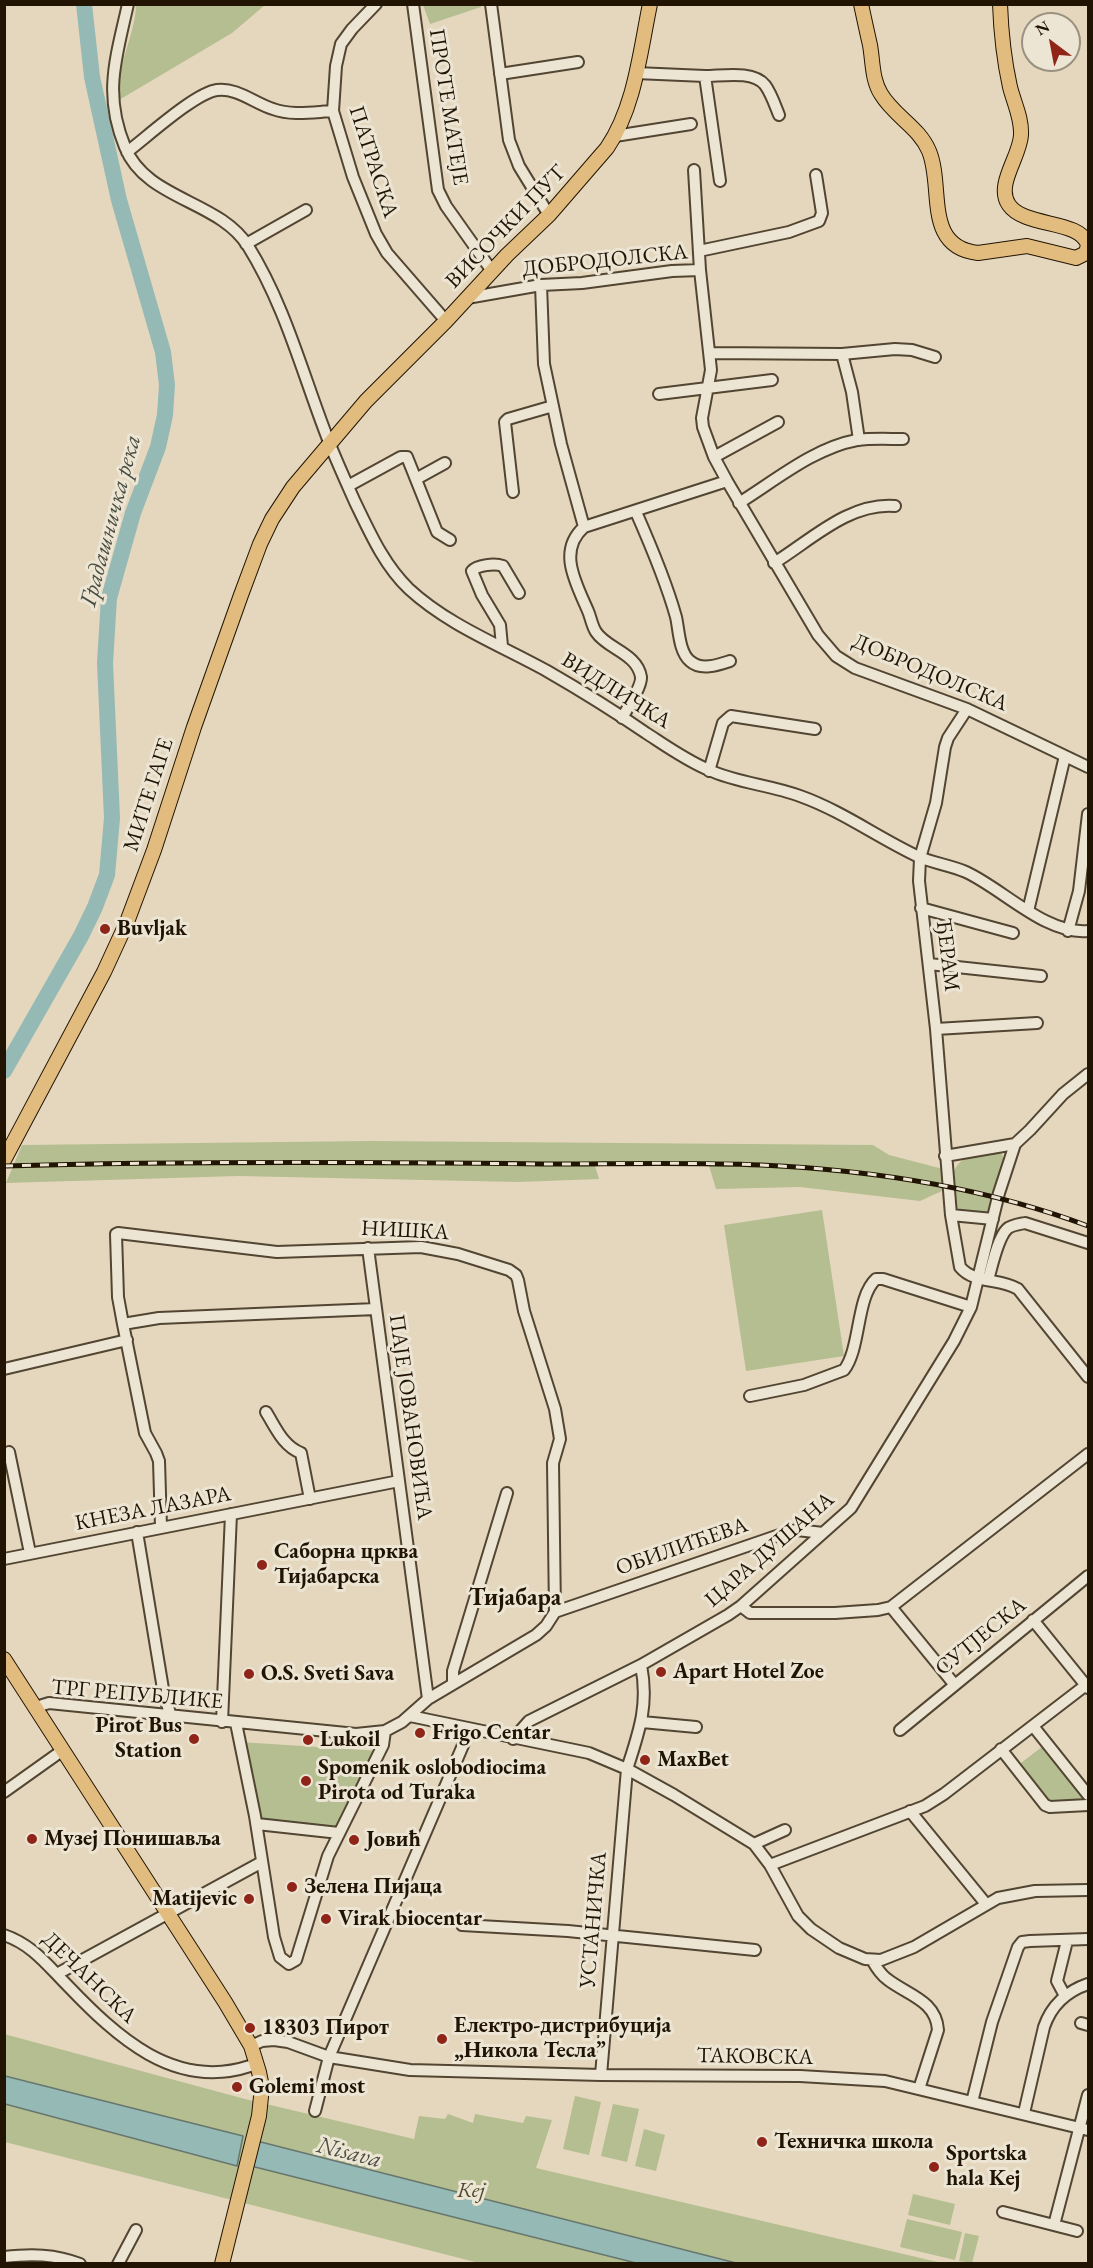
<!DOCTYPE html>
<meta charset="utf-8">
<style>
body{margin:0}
#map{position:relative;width:1093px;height:2268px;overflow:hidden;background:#e4d7bd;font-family:"EB Garamond",serif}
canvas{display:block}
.frame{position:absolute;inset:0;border:6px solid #211403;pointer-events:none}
.north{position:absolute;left:1021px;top:12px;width:60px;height:60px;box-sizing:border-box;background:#ede5d4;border:2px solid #9b9180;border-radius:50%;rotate:328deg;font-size:16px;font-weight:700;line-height:24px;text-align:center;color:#211403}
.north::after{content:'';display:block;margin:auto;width:21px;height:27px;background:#8f2418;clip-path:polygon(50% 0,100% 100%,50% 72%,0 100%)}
</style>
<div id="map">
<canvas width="1093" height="2268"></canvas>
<div class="frame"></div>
<div class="north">N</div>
</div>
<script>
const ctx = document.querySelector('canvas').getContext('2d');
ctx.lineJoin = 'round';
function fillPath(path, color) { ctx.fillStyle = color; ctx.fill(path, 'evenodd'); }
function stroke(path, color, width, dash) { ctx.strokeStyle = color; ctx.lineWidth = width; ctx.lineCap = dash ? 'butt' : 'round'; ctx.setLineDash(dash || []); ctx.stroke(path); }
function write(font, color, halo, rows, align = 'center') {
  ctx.font = font + ' "EB Garamond",serif'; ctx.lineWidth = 6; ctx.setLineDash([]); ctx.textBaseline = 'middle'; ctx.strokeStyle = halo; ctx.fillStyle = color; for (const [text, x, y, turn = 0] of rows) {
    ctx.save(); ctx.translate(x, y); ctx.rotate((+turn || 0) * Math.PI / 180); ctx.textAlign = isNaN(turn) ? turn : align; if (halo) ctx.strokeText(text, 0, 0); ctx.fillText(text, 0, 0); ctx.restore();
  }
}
fillPath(new Path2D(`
 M 480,4 L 481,7 L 430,24 L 423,5 Z
 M 136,5 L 265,5 L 232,33 L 119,100 C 115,67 135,37 136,5 Z
 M 370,1141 L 873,1145 L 889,1155 L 943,1169 L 944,1190 L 920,1201 L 800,1187 L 716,1189 L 709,1166 L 595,1166 L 599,1179 L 518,1182 L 238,1176 L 6,1183 L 22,1145 Z
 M 994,1152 L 1002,1154 L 1004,1161 L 987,1216 L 956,1213 C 952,1195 945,1164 970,1157 C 977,1154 986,1154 994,1152 Z
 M 822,1210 L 844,1356 L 746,1371 L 724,1225 Z
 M 240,1742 L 379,1751 L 338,1831 L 254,1820 Z
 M 1047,1743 L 1088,1797 L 1088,1805 L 1048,1804 L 1017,1766 Z
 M 4,2034 L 245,2099 L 414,2139 L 419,2116 L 445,2119 L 448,2114 L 473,2123 L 475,2114 L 523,2123 L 526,2116 L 552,2120 L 536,2168 L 942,2263 L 479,2263 L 5,2142 Z
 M 575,2096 L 601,2102 L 589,2155 L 563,2149 Z
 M 613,2104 L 639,2109 L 627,2162 L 601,2156 Z
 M 644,2129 L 665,2135 L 656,2171 L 635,2166 Z
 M 913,2194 L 955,2204 L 950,2225 L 908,2215 Z
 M 907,2219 L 962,2232 L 955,2260 L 900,2247 Z
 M 965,2233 L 979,2236 L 972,2263 L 959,2261 Z`), '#b5be90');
const water = new Path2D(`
 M 5,2076 L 243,2136 L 237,2166 L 5,2104 Z
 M 253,2140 L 736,2263 L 636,2263 L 247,2165 Z`);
fillPath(water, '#95b9b5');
stroke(water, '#67776e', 1.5);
stroke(new Path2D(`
 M 4,1071 L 81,936 L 95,907 L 107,875 L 112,818 L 105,663 L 109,598 L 133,513 L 158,447 L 165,415 L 167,385 L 163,352 L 119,200 L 92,77 L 84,4`), '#95b9b5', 16);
const minor = new Path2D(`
 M 128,4 C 116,58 103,94 125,147 C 146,200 219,200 248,246 C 286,307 303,376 329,442 C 337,462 346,482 355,502 C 370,533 384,565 409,589 C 448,625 500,645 547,671 C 580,690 614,711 646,733 C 666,746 687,761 709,770 C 737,783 771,785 800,796 C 842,811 877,837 917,856 C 932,863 950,865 966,872 C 1003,889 1046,935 1088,931
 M 376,4 L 352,29 L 341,44 L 336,66 L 333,111 L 353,177 L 376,234 L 387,253 L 446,321
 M 413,4 L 438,190 L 446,206 L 492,271
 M 491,4 L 509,140 L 519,166 L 549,215
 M 636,73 L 705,76 L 720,181
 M 500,74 L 578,62
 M 705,76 C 722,76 753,70 765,85 C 771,93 775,105 779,115
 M 615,136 L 691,124
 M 127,152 C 147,137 195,93 217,90 C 236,87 256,104 273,109 C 292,116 313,112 333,111
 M 694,170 L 700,270 L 711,370 L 702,418 L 703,427 L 714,457 L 727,481 L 818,635 L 836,656 L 855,668 L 967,709 L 1088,767
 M 246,244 L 306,210
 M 699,251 L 789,232 L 819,221 L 822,213 L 816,175
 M 541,285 L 544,364 L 561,444 L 584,527 C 557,551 576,583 588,611 C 591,618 592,626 596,632 C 607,649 637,653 641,677 C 642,686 627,709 622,718
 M 467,298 L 541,285 L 582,283 L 672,271 L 700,270
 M 710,353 L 842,354 L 895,349 L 912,350 L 935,357
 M 842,354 L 852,392 L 859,440
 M 659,394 L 772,380
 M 714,457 L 778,422
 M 416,479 L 445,463
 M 348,486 L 401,457 L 407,457 L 437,532 L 450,540
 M 513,492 L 505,422 L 508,419 L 553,406
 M 739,503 C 776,480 814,448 857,440 C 872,438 888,439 903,439
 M 636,512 C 651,546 666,581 676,617 C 679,630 679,652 690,661 C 701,671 718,665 730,661
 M 584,527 L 727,481
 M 774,563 C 810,541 849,502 895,506
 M 502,646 L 500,625 L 482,595 L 472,571 C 477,565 495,563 503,566 L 519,593
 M 709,771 L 723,723 L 731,716 L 815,729
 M 921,908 L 1013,933
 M 1028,911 L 1065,756
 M 1068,931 L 1079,891 L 1088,814
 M 929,964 L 1041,976
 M 936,1029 L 1037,1023
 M 945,1156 L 1015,1144 L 1030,1130 L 1063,1094 L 1088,1074
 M 951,1215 L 936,1029 L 919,881 L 920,858 L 936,803 L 945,747 L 948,738 L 967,709
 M 993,1219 L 951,1215 L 960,1267 C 974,1284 1000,1278 1018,1289 L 1088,1377
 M 368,1248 L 428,1699
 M 988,1280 C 992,1267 997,1239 1007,1229 C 1011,1225 1020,1224 1025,1223 L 1088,1243
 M 123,1324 L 159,1318 L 376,1309
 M 4,1369 L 127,1340
 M 750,1396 L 804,1385 L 844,1370 C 861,1348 856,1297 876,1279 L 883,1279 L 971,1307
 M 266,1412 C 276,1428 283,1446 301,1453 L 310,1499
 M 9,1452 L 30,1553
 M 161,1527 L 159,1461 L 156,1453 L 145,1433 L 123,1324 L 118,1297 L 116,1234 L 118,1233 L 277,1252 L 421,1247 L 458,1254 L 509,1270 L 516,1275 L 518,1280 L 524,1311 L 555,1409 L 560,1439 L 553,1463 L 555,1612
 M 137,1532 L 164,1695 L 171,1716
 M 4,1559 L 399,1481
 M 741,1606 L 750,1613 L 835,1613 L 878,1610 L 891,1607 L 1088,1454
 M 891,1607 L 954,1684
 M 1033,1620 L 1088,1688
 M 453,1683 L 453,1671 L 507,1493
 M 36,1707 L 49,1703 L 356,1734 L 385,1731 L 402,1722 L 428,1699 L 536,1635 L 546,1626 L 555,1612 L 788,1532 L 797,1530 L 823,1533
 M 410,1716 L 589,1753 L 627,1769 L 674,1795 L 754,1844 L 770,1865 L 798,1916 L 811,1929 L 839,1948 L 865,1959 L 881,1960 L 914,1947 L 998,1898 L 1035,1891 L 1088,1890
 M 222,1722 L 231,1514
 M 642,1722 L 696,1727
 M 236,1723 L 255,1816 L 274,1937 L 280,1957 L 289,1964 L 296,1960 L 328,1856 L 383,1745 L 385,1731
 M 1033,1726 L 1088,1795
 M 900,1730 L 1088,1576
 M 513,1739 L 529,1721 L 641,1665 L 728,1615 L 741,1606 L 851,1508 L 954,1341 L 971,1307 L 999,1193 L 1015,1144
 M 1001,1749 L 1045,1805 L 1050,1807 L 1088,1805
 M 4,1792 L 63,1750
 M 910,1811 L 986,1904
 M 257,1824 L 339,1833
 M 754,1844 L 785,1830
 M 770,1865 L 925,1806 L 944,1794 L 1086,1685
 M 462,1925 L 568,1931 L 755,1950
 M 4,1935 C 33,1945 47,1965 68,1986 C 116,2036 174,2091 250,2066
 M 872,1960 C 876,1967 880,1974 887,1979 C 907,1995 936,2000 938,2030 L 919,2089
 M 57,1974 L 262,1862
 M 1065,1996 L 1057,1981 L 1067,1941
 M 1081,2023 L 1088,2025
 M 251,2046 L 262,2041 L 274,2040 L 288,2042 L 329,2057 L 410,2070 L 601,2075 L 800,2076 L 885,2081 L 1088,2130
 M 601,2075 L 627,1769 C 639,1732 649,1705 641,1665
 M 972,2102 L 992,2022 L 1018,1947 L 1022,1942 L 1030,1941 L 1088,1939
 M 315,2111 L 329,2057 L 470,1729
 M 1024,2113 L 1044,2027 C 1051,2006 1067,1991 1088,1984
 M 1003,2212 L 1077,2231
 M 1054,2225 L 1088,2095
 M 4,2257 C 31,2254 55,2254 80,2264
 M 118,2264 L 136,2230`);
const major = new Path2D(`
 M 861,4 C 864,18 867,32 870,45 C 873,62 872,80 881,94 C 894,116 919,127 929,151 C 944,187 923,247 978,253 L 1027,246 L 1076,258 L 1086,253 L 1088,245 C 1080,219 1025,228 1009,205 C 995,185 1020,157 1021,135 C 1022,118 1014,103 1010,87 C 1004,60 1001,31 1000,4
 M 4,1160 L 104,972 L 127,922 L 154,850 L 194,727 L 241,595 L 260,544 L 272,519 L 293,487 L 366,401 L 446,321 L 507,255 L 549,215 L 607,148 C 635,107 640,52 650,4
 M 4,1659 L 225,2002 L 251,2046 L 259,2072 L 262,2087 L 259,2116 L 222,2264`);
stroke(minor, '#524532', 14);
stroke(major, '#211403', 16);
stroke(minor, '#ede5d4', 10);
stroke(major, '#e2bc7e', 14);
const rail = new Path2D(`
 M 4,1166 C 183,1161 363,1162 542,1164 C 615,1164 688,1162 761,1165 C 872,1170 984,1187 1088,1226`);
stroke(rail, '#211403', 5);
stroke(rail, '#ede5d4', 3, [9]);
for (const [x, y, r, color] of [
 [105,929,6,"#8f2418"],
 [262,1565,6,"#8f2418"],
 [661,1672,6,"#8f2418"],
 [249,1674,6,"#8f2418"],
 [420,1733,6,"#8f2418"],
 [194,1739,6,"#8f2418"],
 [308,1740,6,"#8f2418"],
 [645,1760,6,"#8f2418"],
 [306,1781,6,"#8f2418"],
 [32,1839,6,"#8f2418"],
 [354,1840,6,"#8f2418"],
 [292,1887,6,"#8f2418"],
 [249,1899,6,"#8f2418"],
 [326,1919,6,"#8f2418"],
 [250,2028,6,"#8f2418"],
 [442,2039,6,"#8f2418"],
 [237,2087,6,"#8f2418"],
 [762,2142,6,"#8f2418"],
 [934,2167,6,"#8f2418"]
]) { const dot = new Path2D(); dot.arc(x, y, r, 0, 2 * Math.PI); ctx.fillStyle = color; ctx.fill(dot); stroke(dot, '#ede5d4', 2); }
write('22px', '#211403', '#ede5d4', [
 ["ПРОТЕ МАТЕЈЕ",448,107,81],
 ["ПАТРАСКА",373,162,72],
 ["ВИСОЧКИ ПУТ",506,227,-46],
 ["ДОБРОДОЛСКА",605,261,-6],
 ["ДОБРОДОЛСКА",930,673,23],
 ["ВИДЛИЧКА",616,691,32],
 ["МИТЕ ГАГЕ",149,795,-72],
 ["ЂЕРАМ",947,955,83],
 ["НИШКА",405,1231,3],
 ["ПАЈЕ ЈОВАНОВИЋА",410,1417,82],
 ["КНЕЗА ЛАЗАРА",153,1509,-11],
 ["ОБИЛИЋЕВА",682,1547,-19],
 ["ЦАРА ДУШАНА",770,1550,-41],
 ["СУТЈЕСКА",981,1637,-39],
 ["ТРГ РЕПУБЛИКЕ",137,1695,5],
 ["УСТАНИЧКА",594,1920,-85],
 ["ДЕЧАНСКА",89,1978,44],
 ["ТАКОВСКА",755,2057,1]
]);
write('bold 22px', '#211403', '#ede5d4', [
 ["Buvljak",117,929],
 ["Саборна црква",274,1552],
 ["Тијабарска",274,1577],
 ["Apart Hotel Zoe",673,1672],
 ["O.S. Sveti Sava",261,1674],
 ["Pirot Bus",182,1726,"right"],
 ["Station",182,1751,"right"],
 ["Frigo Centar",432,1733],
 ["Lukoil",320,1740],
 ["MaxBet",657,1760],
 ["Spomenik oslobodiocima",318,1768],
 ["Pirota od Turaka",318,1793],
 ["Музеј Понишавља",44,1839],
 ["Јовић",366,1840],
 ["Зелена Пијаца",304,1887],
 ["Matijevic",237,1899,"right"],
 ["Virak biocentar",338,1919],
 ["Електро-дистрибуција",454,2026],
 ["„Никола Тесла”",454,2051],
 ["18303 Пирот",262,2028],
 ["Golemi most",249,2087],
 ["Техничка школа",774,2142],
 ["Sportska",946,2154],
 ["hala Kej",946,2179]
], 'left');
write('italic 22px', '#4d472d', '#ede5d4', [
 ["Кеј",471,2191]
]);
write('italic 24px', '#4a4e41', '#ede5d4', [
 ["Градашничка река",111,521,-75],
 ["Nisava",349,2153,14]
]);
write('bold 24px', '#211403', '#ede5d4', [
 ["Тијабара",515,1598]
]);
</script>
